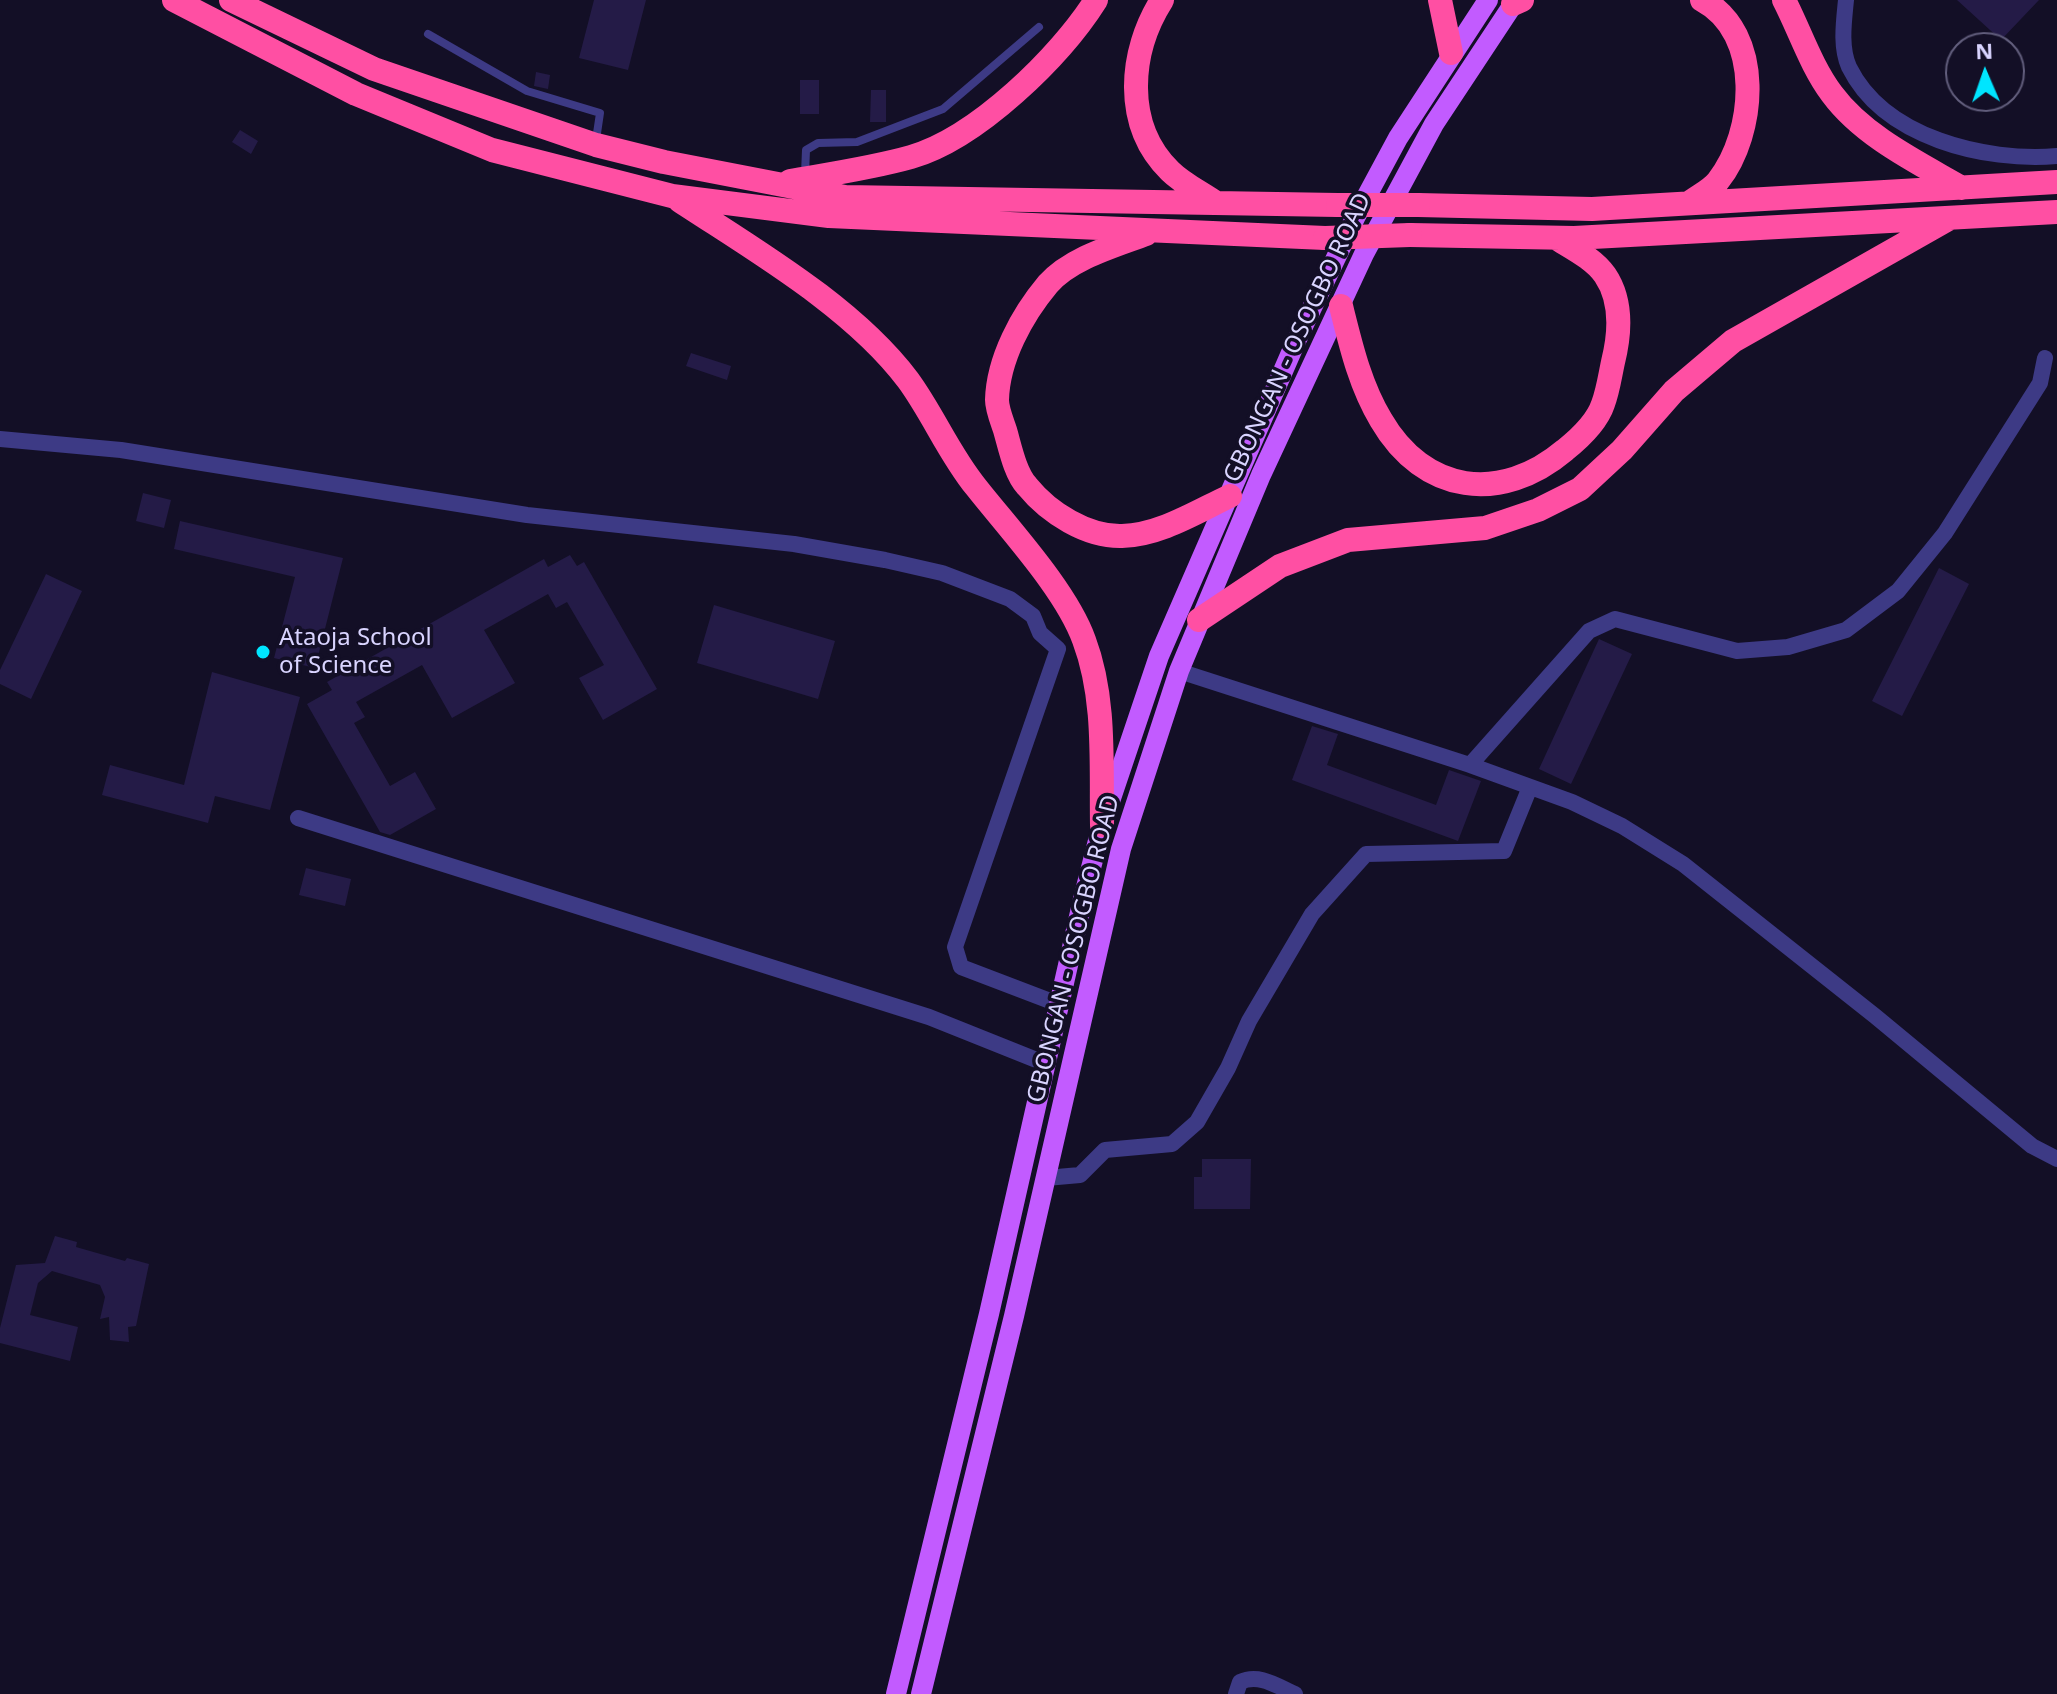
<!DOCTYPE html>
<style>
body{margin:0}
#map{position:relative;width:2057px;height:1694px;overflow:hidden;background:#130f26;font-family:"Noto Sans",sans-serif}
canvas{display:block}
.north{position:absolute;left:1945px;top:32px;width:80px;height:80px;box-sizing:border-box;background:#130f26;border:2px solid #625e7d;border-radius:50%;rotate:358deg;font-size:22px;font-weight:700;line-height:32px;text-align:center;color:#d9d4ff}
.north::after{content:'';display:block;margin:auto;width:28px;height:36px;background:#00e5ff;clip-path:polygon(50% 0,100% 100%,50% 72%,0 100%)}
</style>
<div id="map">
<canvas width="2057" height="1694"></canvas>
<div class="north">N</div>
</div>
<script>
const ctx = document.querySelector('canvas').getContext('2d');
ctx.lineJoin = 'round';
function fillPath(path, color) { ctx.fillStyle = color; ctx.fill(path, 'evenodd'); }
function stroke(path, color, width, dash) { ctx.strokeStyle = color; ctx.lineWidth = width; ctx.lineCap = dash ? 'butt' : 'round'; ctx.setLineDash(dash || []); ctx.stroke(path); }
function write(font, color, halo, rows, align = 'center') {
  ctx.font = font + ' "Noto Sans",sans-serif'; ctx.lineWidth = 7; ctx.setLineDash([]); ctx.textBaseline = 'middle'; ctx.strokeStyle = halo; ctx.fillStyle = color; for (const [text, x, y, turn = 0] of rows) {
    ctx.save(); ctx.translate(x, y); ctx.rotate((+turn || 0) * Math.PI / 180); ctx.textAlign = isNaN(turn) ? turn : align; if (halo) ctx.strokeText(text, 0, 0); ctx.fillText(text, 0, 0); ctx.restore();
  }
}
fillPath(new Path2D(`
 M 594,0 L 646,0 L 628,70 L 579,58 Z
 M 1957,0 L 2039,0 L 2001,40 Z
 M 536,72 L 550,75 L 548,89 L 534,86 Z
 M 800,80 L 819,80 L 819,114 L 800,114 Z
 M 871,90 L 886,90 L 886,122 L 870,122 Z
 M 240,130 L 258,141 L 251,154 L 232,142 Z
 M 691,353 L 731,366 L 727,380 L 686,366 Z
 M 143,493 L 171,500 L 164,528 L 136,521 Z
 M 180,521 L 343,558 L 315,668 L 274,658 L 295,577 L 174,549 Z
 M 570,555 L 577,566 L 584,562 L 657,689 L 603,720 L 579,678 L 604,665 L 567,602 L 556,608 L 548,594 L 484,630 L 515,683 L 452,718 L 422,665 L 356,702 L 365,717 L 354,723 L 390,786 L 415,772 L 436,809 L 390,835 L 380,832 L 307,704 L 332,690 L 327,682 L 544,559 L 548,567 Z
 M 1939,568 L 1969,584 L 1902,716 L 1872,701 Z
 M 46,574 L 82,591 L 31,699 L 0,684 L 0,670 Z
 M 714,605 L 835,641 L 818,699 L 697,663 Z
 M 1599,639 L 1632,654 L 1571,784 L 1539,769 Z
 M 212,672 L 300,697 L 270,810 L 215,796 L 208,823 L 102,795 L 110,765 L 184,785 Z
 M 1312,726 L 1338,734 L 1327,765 L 1436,805 L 1449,770 L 1481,781 L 1458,841 L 1292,780 Z
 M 306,868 L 351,879 L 345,906 L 299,895 Z
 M 1202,1159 L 1251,1159 L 1250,1209 L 1194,1209 L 1194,1177 L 1202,1177 Z
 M 55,1236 L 77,1242 L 76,1247 L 125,1261 L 127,1258 L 149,1264 L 136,1326 L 128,1327 L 129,1342 L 110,1340 L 109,1317 L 100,1319 L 105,1297 L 100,1285 L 52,1271 L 38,1283 L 30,1315 L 78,1327 L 70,1361 L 0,1343 L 0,1328 L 16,1265 L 45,1263 Z`), '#241b47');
stroke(new Path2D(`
 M 428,34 L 527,91 L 600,113 L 596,140
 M 805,174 L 806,150 L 818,143 L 857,142 L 943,109 L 1039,27`), '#3d3a85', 8);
stroke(new Path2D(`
 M 1846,0 C 1844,21 1840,47 1849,67 C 1884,138 1985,162 2057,156
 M 0,439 L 121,450 L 527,515 L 794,544 L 885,560 L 942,573 L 1010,599 L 1033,616 L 1040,633 L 1058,649 L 955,947 L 961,967 L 1058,1004
 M 1179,671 L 1470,765 L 1572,802 L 1622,826 L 1683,864 L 1875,1016 L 2032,1146 L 2057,1159
 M 1470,765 L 1589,631 L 1615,619 L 1737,651 L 1788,647 L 1846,630 L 1898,591 L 1945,533 L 2040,383 L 2045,358
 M 298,818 L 929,1017 L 1044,1063
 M 1046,1178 L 1080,1175 L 1105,1150 L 1172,1144 L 1197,1122 L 1228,1068 L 1249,1021 L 1312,914 L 1366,854 L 1504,851 L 1530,787
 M 1236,1694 L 1240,1682 C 1259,1673 1277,1686 1295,1694`), '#3d3a85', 16);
stroke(new Path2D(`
 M 896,1694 L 989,1314 L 1083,899 L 1102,825 L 1159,656 L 1297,339 L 1356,216 L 1398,138 L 1488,0
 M 921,1694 L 1014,1316 L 1121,849 L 1179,671 L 1261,475 L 1364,254 L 1434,124 L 1516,0`), '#c25bff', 20);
stroke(new Path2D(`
 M 174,0 L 356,94 L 492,150 L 672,196 L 829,216 L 1325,238
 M 231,0 L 374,69 L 596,145 L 664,162 L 845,197 L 1338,205
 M 1162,0 C 1129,52 1123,125 1170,171 C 1183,184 1202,193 1216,203
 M 1440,0 L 1451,53
 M 1784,0 C 1800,31 1811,66 1832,94 C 1863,136 1917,162 1962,188
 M 1513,4 L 1522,0
 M 790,181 C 830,174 872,168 911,157 C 977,138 1060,57 1096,0
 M 680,201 C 756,251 853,307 908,380 C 933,414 949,454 976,487 C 1009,529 1066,590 1084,640 C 1106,698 1101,764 1102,825
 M 1689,203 C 1698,196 1711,190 1718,181 C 1756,133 1764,33 1702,0
 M 1418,205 L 1592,209 L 2057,182
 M 1146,234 C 1114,246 1071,258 1048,284 C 1022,315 998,359 997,400 C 997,409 1002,421 1005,430 C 1010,447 1015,473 1027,486 C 1049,513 1087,537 1122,536 C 1160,535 1196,512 1230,496
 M 1410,235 L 1574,238 L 2057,212
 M 1341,306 C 1351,346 1360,385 1381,420 C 1424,494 1501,504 1565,450 C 1580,438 1597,422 1603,404 C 1608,391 1610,376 1613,362 C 1620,334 1622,300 1605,275 C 1594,259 1572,248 1556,238
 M 1199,620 L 1280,566 L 1348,540 L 1485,528 L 1538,510 L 1580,489 L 1622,450 L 1674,391 L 1733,341 L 1950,218`), '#ff4fa3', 24);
stroke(new Path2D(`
 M 1338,205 L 1418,205
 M 1325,238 L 1410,235`), '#ff4fa3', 24);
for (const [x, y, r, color] of [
 [263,652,8,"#00e5ff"]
]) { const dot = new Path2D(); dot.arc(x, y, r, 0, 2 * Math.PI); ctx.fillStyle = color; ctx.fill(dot); stroke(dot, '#130f26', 3); }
write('24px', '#d9d4ff', '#130f26', [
 ["GBONGAN - OSOGBO ROAD",1298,338,-65],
 ["GBONGAN - OSOGBO ROAD",1074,949,-76]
]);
write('24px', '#d9d4ff', '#130f26', [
 ["Ataoja School",279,638],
 ["of Science",279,666]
], 'left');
</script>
